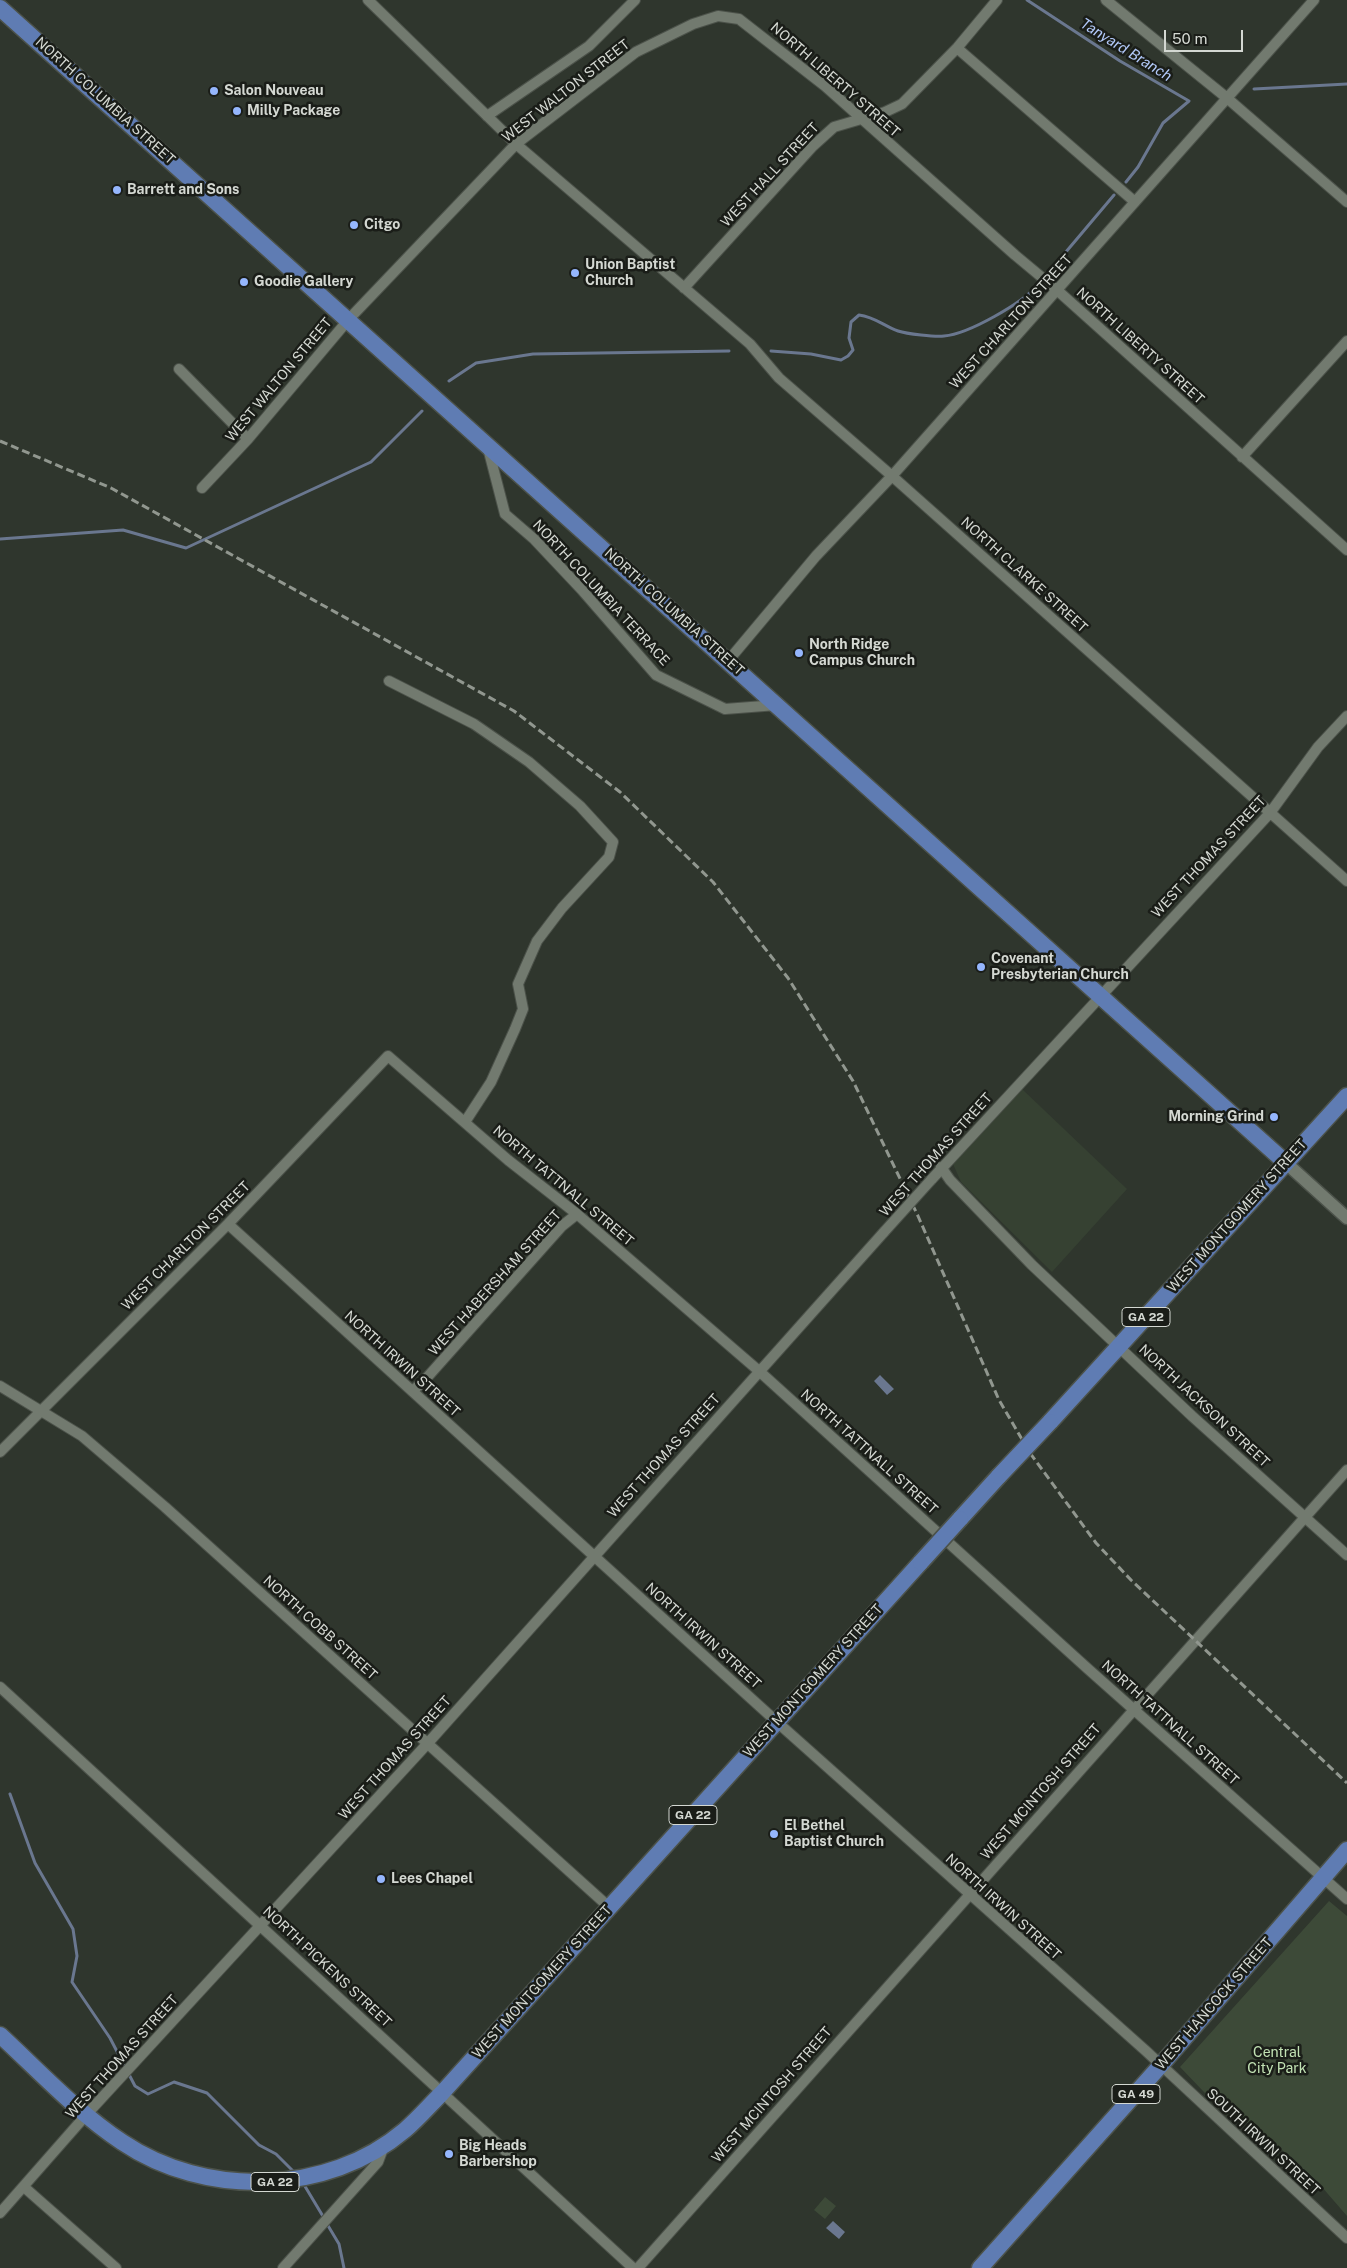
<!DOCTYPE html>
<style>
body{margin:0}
#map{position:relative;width:1347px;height:2268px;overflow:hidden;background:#2f362d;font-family:"Public Sans",sans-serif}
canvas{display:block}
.scale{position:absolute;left:1164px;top:30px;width:79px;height:22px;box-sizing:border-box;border:2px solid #d4d8d2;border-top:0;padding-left:6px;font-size:15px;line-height:18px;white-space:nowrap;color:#d4d8d2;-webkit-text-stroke:4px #1a1d18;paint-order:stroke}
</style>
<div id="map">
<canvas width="1347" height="2268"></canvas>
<div class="scale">50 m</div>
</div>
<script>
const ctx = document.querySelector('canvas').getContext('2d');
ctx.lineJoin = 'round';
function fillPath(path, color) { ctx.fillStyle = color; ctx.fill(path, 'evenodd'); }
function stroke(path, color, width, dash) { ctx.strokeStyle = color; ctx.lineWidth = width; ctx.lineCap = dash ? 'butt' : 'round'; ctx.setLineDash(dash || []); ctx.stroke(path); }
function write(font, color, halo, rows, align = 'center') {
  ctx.font = font + ' "Public Sans",sans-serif'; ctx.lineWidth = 5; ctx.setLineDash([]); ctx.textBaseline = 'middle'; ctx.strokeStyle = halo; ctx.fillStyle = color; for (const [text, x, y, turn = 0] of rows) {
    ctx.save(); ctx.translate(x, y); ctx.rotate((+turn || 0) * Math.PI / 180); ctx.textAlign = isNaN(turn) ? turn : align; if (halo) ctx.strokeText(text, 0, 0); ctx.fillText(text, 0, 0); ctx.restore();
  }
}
fillPath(new Path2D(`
 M 1022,1089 L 1127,1189 L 1052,1272 L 961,1182 L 953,1164 Z`), '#364132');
fillPath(new Path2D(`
 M 1329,1901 L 1347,1916 L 1347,2216 L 1321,2186 L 1257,2127 L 1225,2114 L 1180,2067 Z
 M 825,2197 L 836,2206 L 825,2219 L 814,2210 Z`), '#3d4a38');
fillPath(new Path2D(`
 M 880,1375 L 894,1389 L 887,1395 L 874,1381 Z
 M 833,2221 L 845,2232 L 839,2239 L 826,2228 Z`), '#6a778f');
stroke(new Path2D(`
 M 1027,0 L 1120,61 L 1189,101 L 1163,123 L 1138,167 L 1126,182
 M 1254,89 L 1347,84
 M 1049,272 L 1114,195
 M 771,351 L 811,354 L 841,360 L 848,356 L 853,350 L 849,338 L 851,322 L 859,315 C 875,317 884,326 898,331 C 907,334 935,337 944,336 C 969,334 1022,303 1038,285
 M 449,381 L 476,363 L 533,354 L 729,351
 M 0,539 L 123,530 L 186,548 L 371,462 L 422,411
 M 10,1794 L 35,1863 L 73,1929 L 77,1956 L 72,1982 L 110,2038 L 135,2086 L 148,2094 L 174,2082 L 207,2093 L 259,2145 L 276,2154 L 294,2172
 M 303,2183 L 324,2218
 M 327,2224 L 339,2244 L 344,2268`), '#6a778f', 3);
const minor = new Path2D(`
 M 368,0 L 516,144 L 750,344 L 779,378 L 892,476 L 1347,881
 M 1106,0 L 1227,98 L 1347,202
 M 957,48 L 1135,202
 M 487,116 L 589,46 L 635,0
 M 684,288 L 813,146 L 834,127 L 885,112 L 902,104 L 957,48 L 997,0
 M 179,369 L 248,439
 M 488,448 L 505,514 L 534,539 L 582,590 L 656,675 L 725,709 L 777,705
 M 1242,457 L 1347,341
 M 202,488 L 248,439 L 349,319 L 516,144 L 636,52 L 693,24 L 718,16 L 739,19 L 825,86 L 1015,255 L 1057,290 L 1347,550
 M 728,661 L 816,556 L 892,476 L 1314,0
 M 389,681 L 474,724 L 529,762 L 580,806 L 613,842 L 609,857 L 562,908 L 537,941 L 518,984 L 523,1009 L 515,1029 L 491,1082 L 465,1122
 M 941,1167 L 950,1180 L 1032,1265 L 1192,1416 L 1347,1555
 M 931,1180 L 1270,813 L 1318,747 L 1347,716
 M 228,1224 L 777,1722 L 1146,2051 L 1347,2238
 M 0,1386 L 82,1436 L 165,1507 L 609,1907
 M 412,1391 L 423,1382 L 562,1226 L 577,1214
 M 0,1452 L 228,1224 L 388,1056 L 508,1160 L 577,1214 L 759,1371 L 1087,1668 L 1347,1899
 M 0,1687 L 633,2268
 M 24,2187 L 116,2268
 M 0,2213 L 87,2114 L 428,1743 L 884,1232
 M 283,2268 L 378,2162 L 384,2146
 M 638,2268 L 1347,1470`);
const tertiary = new Path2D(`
 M 1285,1162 L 1347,1218`);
const primary = new Path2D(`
 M 0,8 L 1285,1162
 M 1050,1422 L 1347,1096
 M 960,1519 L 999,1476
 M 0,2035 C 39,2071 78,2113 122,2142 C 205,2198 327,2196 405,2130 C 418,2119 430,2105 442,2093 L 921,1562
 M 980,2268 L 1161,2065 L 1347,1850`);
stroke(minor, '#4c524a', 12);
stroke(tertiary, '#4c524a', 15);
stroke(primary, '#4c524a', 19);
stroke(minor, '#727a6f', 10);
stroke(tertiary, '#727a6f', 12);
stroke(primary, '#5f7cb3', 16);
stroke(new Path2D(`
 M 0,441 L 111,488 L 514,711 L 620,792 L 713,882 L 788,978 L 853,1081 L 918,1216 L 999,1400 L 1030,1453 L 1096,1543 L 1131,1580 L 1347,1783`), '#91978f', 3, [8, 4]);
const minorBridge = new Path2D(`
 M 884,1232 L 931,1180`);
const primaryBridge = new Path2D(`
 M 999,1476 L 1050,1422
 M 921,1562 L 960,1519`);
stroke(minorBridge, '#4c524a', 12, []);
stroke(primaryBridge, '#4c524a', 19, []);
stroke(minorBridge, '#727a6f', 10);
stroke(primaryBridge, '#5f7cb3', 16);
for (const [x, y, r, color] of [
 [214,91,5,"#95b6fd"],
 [237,111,5,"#95b6fd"],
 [117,190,5,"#95b6fd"],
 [354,225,5,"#95b6fd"],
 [575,273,5,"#95b6fd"],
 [244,282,5,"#95b6fd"],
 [799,653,5,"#95b6fd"],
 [981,967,5,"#95b6fd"],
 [1274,1117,5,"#95b6fd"],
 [774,1834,5,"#95b6fd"],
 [381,1879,5,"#95b6fd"],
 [449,2154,5,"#95b6fd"]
]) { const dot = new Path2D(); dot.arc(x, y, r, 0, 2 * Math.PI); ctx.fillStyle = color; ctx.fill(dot); stroke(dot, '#1a1d18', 2); }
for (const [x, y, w] of [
 [1146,1317,48],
 [693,1815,48],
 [1136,2094,48],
 [275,2182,48]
]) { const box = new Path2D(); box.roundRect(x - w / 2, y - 9.5, w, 19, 4); ctx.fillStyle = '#1a1d18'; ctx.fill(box); stroke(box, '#d4d8d2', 1); }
write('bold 12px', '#d4d8d2', null, [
 ["GA 22",1146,1317],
 ["GA 22",693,1815],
 ["GA 49",1136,2094],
 ["GA 22",275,2182]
]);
write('14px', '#d4d8d2', '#1a1d18', [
 ["NORTH LIBERTY STREET",835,80,41],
 ["WEST WALTON STREET",566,91,-38],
 ["NORTH COLUMBIA STREET",105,101,42],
 ["WEST HALL STREET",770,175,-47],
 ["WEST CHARLTON STREET",1011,322,-48],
 ["NORTH LIBERTY STREET",1140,346,42],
 ["WEST WALTON STREET",279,380,-50],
 ["NORTH CLARKE STREET",1024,575,42],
 ["NORTH COLUMBIA TERRACE",601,593,47],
 ["NORTH COLUMBIA STREET",674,612,42],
 ["WEST THOMAS STREET",1209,857,-47],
 ["WEST THOMAS STREET",936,1155,-48],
 ["NORTH TATTNALL STREET",563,1186,40],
 ["WEST MONTGOMERY STREET",1237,1216,-48],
 ["WEST CHARLTON STREET",186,1246,-45],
 ["WEST HABERSHAM STREET",495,1283,-48],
 ["NORTH IRWIN STREET",402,1364,42],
 ["NORTH JACKSON STREET",1204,1406,43],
 ["NORTH TATTNALL STREET",869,1452,42],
 ["WEST THOMAS STREET",664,1456,-48],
 ["NORTH COBB STREET",320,1628,42],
 ["NORTH IRWIN STREET",703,1636,42],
 ["WEST MONTGOMERY STREET",813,1681,-48],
 ["NORTH TATTNALL STREET",1170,1723,42],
 ["WEST THOMAS STREET",395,1758,-48],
 ["WEST MCINTOSH STREET",1041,1792,-49],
 ["NORTH IRWIN STREET",1003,1907,42],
 ["NORTH PICKENS STREET",327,1967,43],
 ["WEST MONTGOMERY STREET",542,1982,-48],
 ["WEST HANCOCK STREET",1214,2004,-49],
 ["WEST THOMAS STREET",122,2057,-48],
 ["WEST MCINTOSH STREET",772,2095,-49],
 ["SOUTH IRWIN STREET",1263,2142,43]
]);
write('bold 14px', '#d4d8d2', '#1a1d18', [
 ["Salon Nouveau",224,91],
 ["Milly Package",247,111],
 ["Barrett and Sons",127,190],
 ["Citgo",364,225],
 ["Union Baptist",585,265],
 ["Church",585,281],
 ["Goodie Gallery",254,282],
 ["North Ridge",809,645],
 ["Campus Church",809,661],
 ["Covenant",991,959],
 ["Presbyterian Church",991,975],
 ["Morning Grind",1264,1117,"right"],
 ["El Bethel",784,1826],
 ["Baptist Church",784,1842],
 ["Lees Chapel",391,1879],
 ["Big Heads",459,2146],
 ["Barbershop",459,2162]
], 'left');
write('14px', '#c2e2b4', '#1a1d18', [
 ["Central",1277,2053],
 ["City Park",1277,2069]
]);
write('italic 15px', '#b1c8f8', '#1a1d18', [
 ["Tanyard Branch",1126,50,32]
]);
</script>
